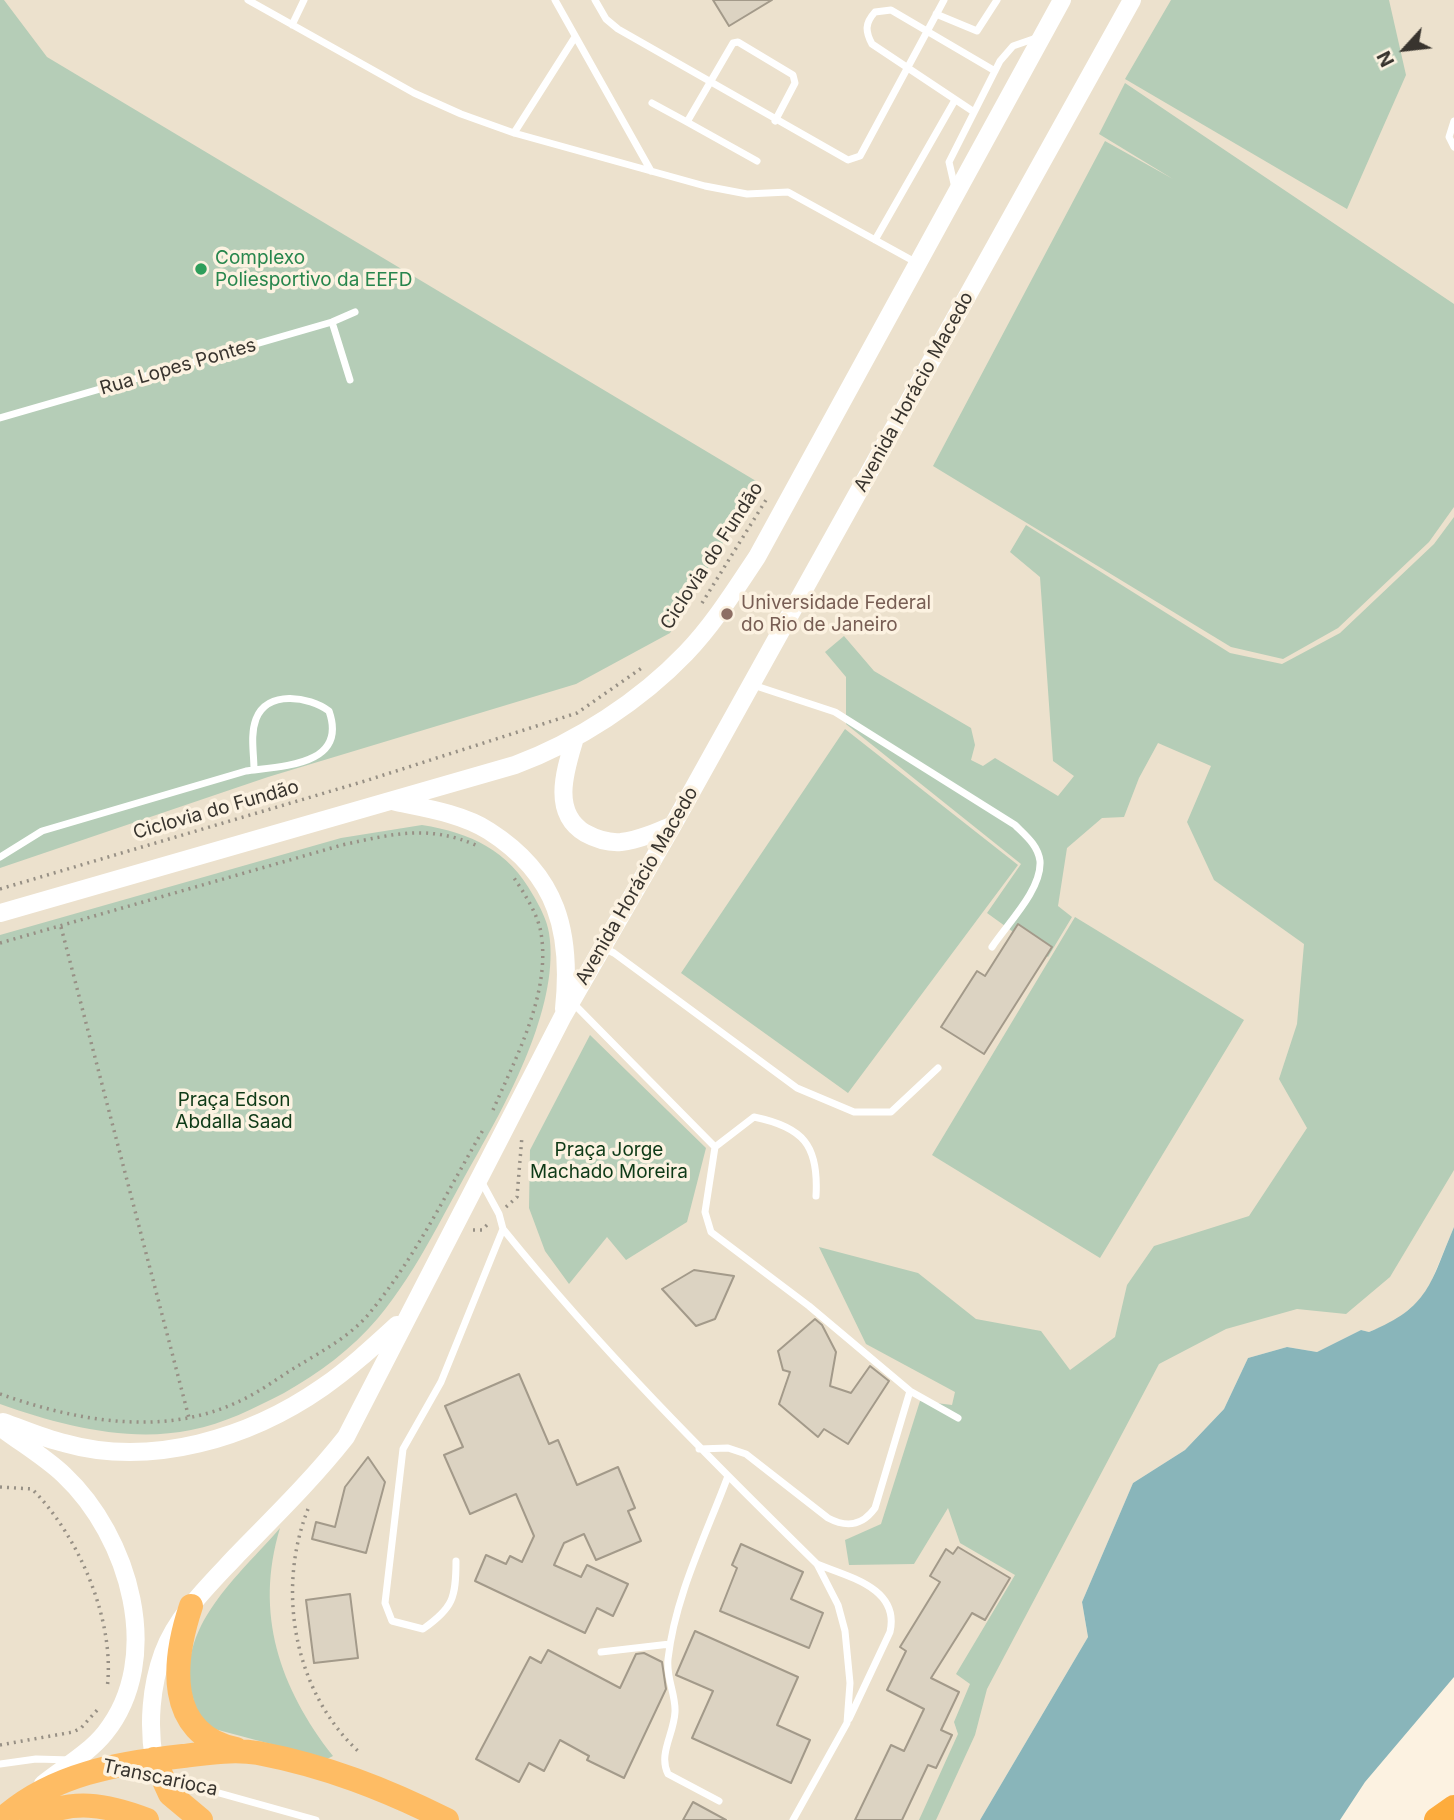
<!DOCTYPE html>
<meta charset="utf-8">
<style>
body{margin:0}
#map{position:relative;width:1454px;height:1820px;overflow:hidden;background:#fcf2e1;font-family:Inter,sans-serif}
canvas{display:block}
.north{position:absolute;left:1370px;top:14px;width:70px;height:70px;-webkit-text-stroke:5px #fcf2e1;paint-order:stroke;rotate:243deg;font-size:19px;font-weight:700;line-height:28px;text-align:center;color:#38342e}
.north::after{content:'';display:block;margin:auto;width:24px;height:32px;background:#38342e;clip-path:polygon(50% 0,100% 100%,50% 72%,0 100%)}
</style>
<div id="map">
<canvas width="1454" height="1820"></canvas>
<div class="north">N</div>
</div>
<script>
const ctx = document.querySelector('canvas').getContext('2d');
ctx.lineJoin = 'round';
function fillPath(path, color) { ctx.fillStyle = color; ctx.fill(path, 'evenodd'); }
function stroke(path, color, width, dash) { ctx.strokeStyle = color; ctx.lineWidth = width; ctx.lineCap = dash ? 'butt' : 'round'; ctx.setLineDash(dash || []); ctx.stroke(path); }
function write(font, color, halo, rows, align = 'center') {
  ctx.font = font + ' Inter,sans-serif'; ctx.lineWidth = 7; ctx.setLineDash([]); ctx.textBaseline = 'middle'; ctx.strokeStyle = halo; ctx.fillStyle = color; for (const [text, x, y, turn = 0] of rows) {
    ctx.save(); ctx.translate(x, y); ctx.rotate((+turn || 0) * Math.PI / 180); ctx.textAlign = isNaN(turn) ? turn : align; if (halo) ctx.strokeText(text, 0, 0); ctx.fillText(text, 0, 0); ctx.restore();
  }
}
fillPath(new Path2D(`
 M 0,0 L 1454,0 L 1454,1227 L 1426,1294 L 1396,1321 L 1369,1332 L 1361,1330 L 1317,1352 L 1287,1347 L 1248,1358 L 1224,1409 L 1185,1450 L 1133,1483 L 1082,1602 L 1088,1637 L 980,1820 L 0,1820 Z`), '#ece1cd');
fillPath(new Path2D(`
 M 0,0 L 4,0 L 47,57 L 756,481 L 753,486 L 755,488 L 670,633 L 576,684 L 268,777 L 0,868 Z
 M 1171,0 L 1389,0 L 1406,75 L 1347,209 L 1125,79 Z
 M 1125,83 L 1454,304 L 1454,507 L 1429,542 L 1338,628 L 1283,659 L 1231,647 L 933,466 L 1105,141 L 1173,179 L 1099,134 Z
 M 1454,517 L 1454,1170 L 1390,1277 L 1346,1314 L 1297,1309 L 1226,1329 L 1159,1364 L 987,1689 L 975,1735 L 936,1820 L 919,1820 L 958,1734 L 954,1722 L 970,1684 L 956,1674 L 1015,1575 L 960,1543 L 948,1508 L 914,1564 L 849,1565 L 845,1540 L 881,1524 L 920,1401 L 952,1405 L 955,1392 L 866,1344 L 819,1247 L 918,1273 L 976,1319 L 1041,1331 L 1070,1370 L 1115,1337 L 1127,1285 L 1154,1246 L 1249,1216 L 1307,1128 L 1279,1079 L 1297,1024 L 1304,944 L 1214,880 L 1187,822 L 1211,766 L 1158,743 L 1139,778 L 1124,817 L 1102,818 L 1067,848 L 1058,906 L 1072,917 L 1048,957 L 987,913 L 1021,864 L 846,724 L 846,677 L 825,652 L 844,636 L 874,671 L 971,728 L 975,745 L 971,760 L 983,766 L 995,758 L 1058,796 L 1074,776 L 1053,761 L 1040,577 L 1010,552 L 1026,525 L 1230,653 L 1282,664 L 1340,633 L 1434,544 Z
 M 845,729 L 1018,865 L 848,1093 L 681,973 Z
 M 422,825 C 471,833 508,850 533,895 C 540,907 547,920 549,933 C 560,1001 512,1093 479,1151 C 447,1206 419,1269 378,1318 C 352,1349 319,1373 284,1393 C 254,1408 224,1424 191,1430 C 128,1443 59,1425 0,1404 L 0,935 L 341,838 Z
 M 1075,917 L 1244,1020 L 1100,1258 L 932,1155 Z
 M 590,1035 L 706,1148 L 687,1222 L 626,1260 L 607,1237 L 569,1284 L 545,1251 L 529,1208 L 530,1150 Z
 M 280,1528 C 254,1614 280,1688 333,1756 L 327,1759 L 207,1727 C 202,1718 195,1708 193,1698 C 173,1628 240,1575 280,1528 Z`), '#b5cdb7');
fillPath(new Path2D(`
 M 1454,1227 L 1454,1677 L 1365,1782 L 1340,1820 L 980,1820 L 1088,1637 L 1082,1602 L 1133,1483 L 1185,1450 L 1224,1409 L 1248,1358 L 1287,1347 L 1317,1352 L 1361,1330 L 1369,1332 C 1430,1307 1430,1283 1454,1227 Z`), '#89b5ba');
const building = new Path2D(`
 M 713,0 L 772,0 L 729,26 Z
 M 1018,924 L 1052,947 L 984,1054 L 941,1027 L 977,971 L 985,976 Z
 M 694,1270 L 734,1276 L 715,1319 L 696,1326 L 662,1289 Z
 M 815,1319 L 822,1325 L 836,1352 L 830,1386 L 851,1393 L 870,1366 L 889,1381 L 848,1444 L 824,1429 L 818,1437 L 779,1404 L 790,1372 L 783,1370 L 778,1351 Z
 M 519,1374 L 549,1444 L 558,1440 L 577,1485 L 618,1467 L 635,1508 L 628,1511 L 641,1541 L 596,1560 L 584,1534 L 564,1543 L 554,1565 L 581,1577 L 587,1565 L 628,1584 L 613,1616 L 597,1608 L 585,1633 L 475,1581 L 486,1555 L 506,1564 L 510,1556 L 522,1562 L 534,1536 L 516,1494 L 470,1514 L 444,1455 L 463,1447 L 445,1406 Z
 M 368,1457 L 385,1482 L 366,1553 L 312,1539 L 316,1522 L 335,1527 L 345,1487 Z
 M 741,1544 L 803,1572 L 791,1599 L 823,1613 L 809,1648 L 720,1611 L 737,1568 L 732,1565 Z
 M 958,1547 L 1010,1578 L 985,1620 L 972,1613 L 931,1678 L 959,1692 L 941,1730 L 952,1735 L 936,1768 L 928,1765 L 902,1820 L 855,1820 L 891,1745 L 904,1751 L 924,1709 L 887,1690 L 906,1651 L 900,1647 L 940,1582 L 930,1576 L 946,1549 L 953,1554 Z
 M 350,1594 L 358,1658 L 314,1663 L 306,1600 Z
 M 695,1631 L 798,1677 L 777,1725 L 810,1740 L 791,1783 L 692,1738 L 713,1691 L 676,1675 Z
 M 548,1650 L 620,1688 L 636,1654 L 644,1653 L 662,1662 L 666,1689 L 624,1778 L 587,1760 L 589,1756 L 560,1740 L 544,1771 L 529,1763 L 519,1782 L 476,1759 L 530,1657 L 541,1663 Z
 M 693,1802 L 726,1820 L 683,1820 Z`);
fillPath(building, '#dcd3c2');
stroke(building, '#a39a8a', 2);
stroke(new Path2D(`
 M 702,603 L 766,500
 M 0,889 L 365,781 L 577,713 L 643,667
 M 61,927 L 189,1418
 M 0,943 L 342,845 C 393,834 428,824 478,846
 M 493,1110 C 516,1057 551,993 541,933 C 538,914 523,891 512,875
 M 506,1207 L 517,1197 L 522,1136
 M 473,1230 L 482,1230 L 490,1222
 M 0,1394 C 77,1421 165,1438 242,1400 C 261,1391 278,1378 296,1367 C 322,1351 353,1335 372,1310 C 416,1256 448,1190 483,1130
 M 0,1487 L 32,1489 C 79,1536 116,1622 107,1689
 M 308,1509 C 276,1590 294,1691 358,1751
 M 0,1745 L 73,1732 L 81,1728 L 99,1708`), '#979085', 3.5, [2, 5]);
stroke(new Path2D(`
 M 248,0 L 414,93 L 461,114 L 514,133 L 705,186 L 747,194 L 788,192 L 917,263
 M 555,0 L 651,171
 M 595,0 L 606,19 L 618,29 L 848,160 L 860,156 L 944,0
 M 936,14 L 977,31 L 997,0
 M 292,25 L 304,0
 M 652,103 L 687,122
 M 974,112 L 872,44 C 865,31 865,23 875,12 L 891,10 L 995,71
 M 1454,121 L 1449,137 L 1454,147
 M 514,133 L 575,37
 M 757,161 L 687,122 L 733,43 L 738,42 L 793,75 L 795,83 L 775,121
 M 955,188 L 949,162 L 1000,61 L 1013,46 L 1039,37
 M 875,240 L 955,100
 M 332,322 L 350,380
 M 0,418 L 332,322 L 355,312
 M 753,685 L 835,712 L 1015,825 C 1025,835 1038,845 1040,861 C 1042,890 1007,924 992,947
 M 0,857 L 42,831 L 246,771 C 284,766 348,765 329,711 C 309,696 267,690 256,719 C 250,735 254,753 254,770
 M 604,948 L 614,953 L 797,1088 L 854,1112 L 891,1112 L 938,1068
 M 572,1002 L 715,1147 L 705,1212 L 711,1232 L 809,1306 L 910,1391 L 875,1508 C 862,1526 847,1528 828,1518 L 746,1454 L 728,1448 L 699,1449
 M 715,1147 L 754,1117 C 803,1127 819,1145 816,1196
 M 480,1179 L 499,1214 L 503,1229 C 600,1349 707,1456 817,1564 L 838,1605 L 845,1631 L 850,1683 L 847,1723 L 793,1820
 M 910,1391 L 958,1418
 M 456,1561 C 456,1598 453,1608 423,1629 L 392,1621 L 385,1603 L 403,1449 L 441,1382 L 503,1229
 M 817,1564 C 849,1577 900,1588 890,1632 L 849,1719
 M 601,1652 L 670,1644
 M 0,1764 L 36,1759 L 71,1760
 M 169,1779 L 316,1820
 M 719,1801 L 668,1774 C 658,1754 674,1734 675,1712 C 676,1695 666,1678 668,1659 C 675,1596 706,1535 728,1476`), '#fff', 7);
stroke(new Path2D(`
 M 575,738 C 566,768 550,812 585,833 C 596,839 608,843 621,842 C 639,840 657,832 673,825
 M 396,802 C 425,808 463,814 489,831 C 558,875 572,933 564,1009
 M 0,913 L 515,765 C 577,742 640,701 686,653 C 713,625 735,590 757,557 L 1062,0
 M 3,1422 C 23,1429 43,1438 64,1443 C 151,1468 250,1438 323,1387 C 349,1369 373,1347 397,1325
 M 0,1427 C 21,1443 45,1457 64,1475 C 129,1536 165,1658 105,1733 C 89,1753 63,1768 43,1784
 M 154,1759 C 148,1725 151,1686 163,1653 C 177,1615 210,1584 237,1555 C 274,1517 313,1479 346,1437 L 563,1016 L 673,825 L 1132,0`), '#fff', 18);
stroke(new Path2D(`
 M 191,1606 C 173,1660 164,1734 236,1749
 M 154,1759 L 170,1794 L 201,1820
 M 1,1820 C 51,1774 119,1763 183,1756 C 207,1753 234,1749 258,1753 C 326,1766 385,1789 447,1820
 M 32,1820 C 70,1797 108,1805 147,1820`), '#febc64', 24);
stroke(new Path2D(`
 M 1437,1820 L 1454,1808`), '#fdac3d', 26);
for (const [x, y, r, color] of [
 [201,269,7,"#2e9e5b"],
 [727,614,7,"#8d6e63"]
]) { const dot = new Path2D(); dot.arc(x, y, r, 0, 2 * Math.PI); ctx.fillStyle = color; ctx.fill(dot); stroke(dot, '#fcf2e1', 2.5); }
write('19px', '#27864d', '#fcf2e1', [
 ["Complexo",215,258],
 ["Poliesportivo da EEFD",215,280]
], 'left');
write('19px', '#38342e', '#fcf2e1', [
 ["Rua Lopes Pontes",178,367,-16],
 ["Avenida Horácio Macedo",914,392,-61],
 ["Ciclovia do Fundão",712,556,-57],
 ["Ciclovia do Fundão",216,810,-16],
 ["Avenida Horácio Macedo",637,886,-60],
 ["Transcarioca",160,1778,12]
]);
write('19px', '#785e54', '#fcf2e1', [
 ["Universidade Federal",741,603],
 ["do Rio de Janeiro",741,625]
], 'left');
write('19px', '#0e3a17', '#fcf2e1', [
 ["Praça Edson",234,1100],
 ["Abdalla Saad",234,1122],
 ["Praça Jorge",609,1150],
 ["Machado Moreira",609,1172]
]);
</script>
